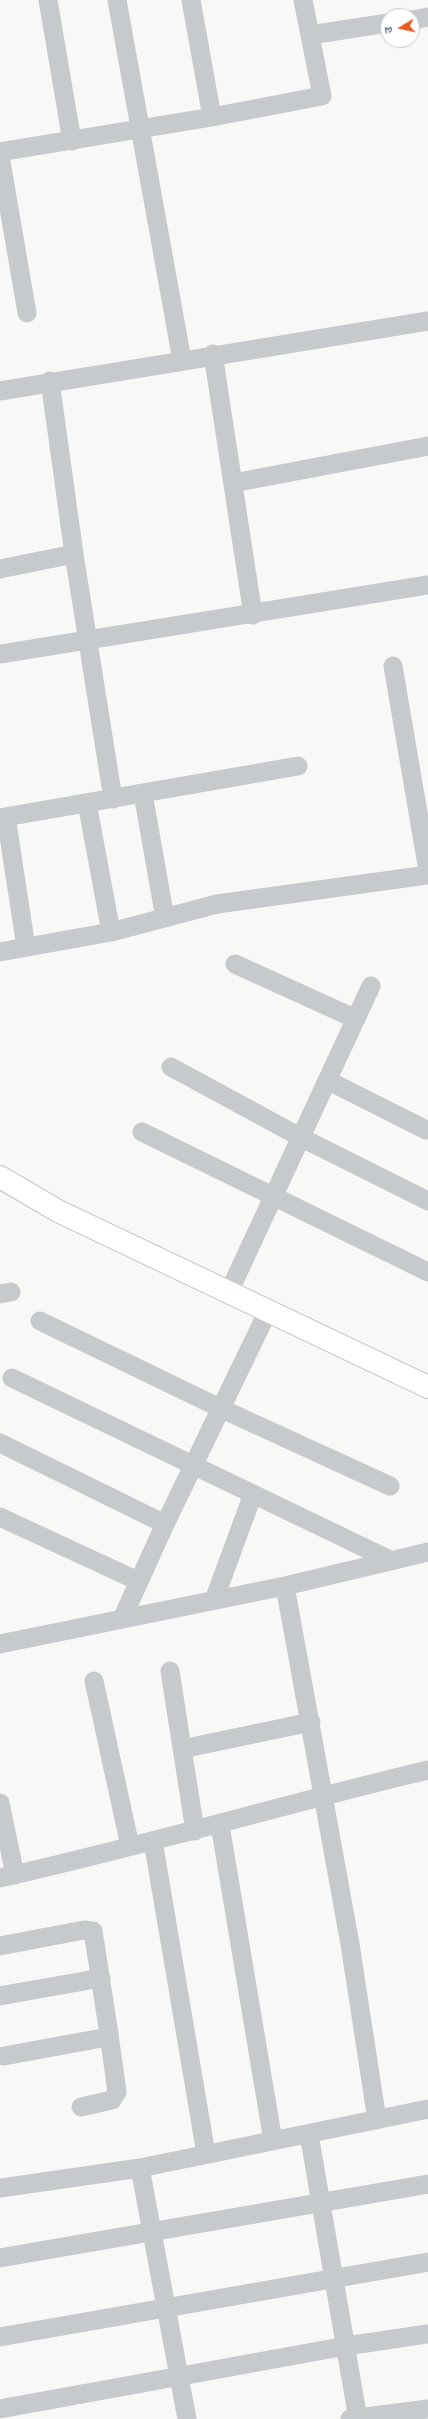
<!DOCTYPE html>
<meta charset="utf-8">
<style>
body{margin:0}
#map{position:relative;width:428px;height:2419px;overflow:hidden;background:#f8f8f6;font-family:"DejaVu Sans","Noto Sans Devanagari",sans-serif}
canvas{display:block}
.north{position:absolute;left:380px;top:8px;width:40px;height:40px;box-sizing:border-box;background:#fff;border:1px solid #c2c9cf;border-radius:50%;rotate:260deg;font-size:11px;font-weight:700;line-height:16px;text-align:center;color:#678}
.north::after{content:'';display:block;margin:auto;width:14px;height:18px;background:#ea5b24;clip-path:polygon(50% 0,100% 100%,50% 72%,0 100%)}
</style>
<div id="map">
<canvas width="428" height="2419"></canvas>
<div class="north">उ</div>
</div>
<script>
const ctx = document.querySelector('canvas').getContext('2d');
ctx.lineJoin = 'round';
function stroke(path, color, width, dash) { ctx.strokeStyle = color; ctx.lineWidth = width; ctx.lineCap = dash ? 'butt' : 'round'; ctx.setLineDash(dash || []); ctx.stroke(path); }
const secondary = new Path2D(`
 M 0,1177 L 58,1211 L 428,1387`);
stroke(secondary, '#babfc4', 24);
stroke(new Path2D(`
 M 48,0 L 72,141
 M 117,0 L 182,360
 M 191,0 L 212,117
 M 412,20 L 428,17
 M 310,35 L 388,23
 M 0,152 L 212,117 L 322,96 L 303,0
 M 0,156 L 27,313
 M 213,354 L 253,615
 M 50,381 L 74,554 L 113,799
 M 0,391 L 428,321
 M 233,483 L 428,446
 M 0,569 L 74,554
 M 0,654 L 428,585
 M 393,666 L 428,871
 M 143,794 L 165,918
 M 87,803 L 111,932
 M 6,817 L 26,947
 M 0,818 L 298,766
 M 0,952 L 111,932 L 217,904 L 428,875
 M 235,964 L 356,1019
 M 171,1067 L 300,1137 L 428,1201
 M 327,1080 L 426,1130
 M 142,1132 L 428,1272
 M 229,1292 L 371,986
 M 0,1294 L 11,1292
 M 40,1321 L 222,1409 L 390,1486
 M 12,1378 L 390,1560
 M 0,1443 L 165,1524
 M 0,1517 L 138,1581
 M 285,1586 L 350,1944 L 377,2120
 M 214,1600 L 253,1494
 M 122,1619 L 165,1524 L 268,1311
 M 0,1644 L 285,1586 L 428,1552
 M 170,1671 L 195,1831
 M 94,1681 L 130,1846
 M 182,1749 L 311,1722
 M 0,1803 L 15,1875
 M 220,1825 L 273,2141
 M 153,1841 L 206,2154
 M 0,1878 C 144,1846 285,1804 428,1770
 M 0,1946 L 84,1930 L 93,1931 L 109,2034 L 102,2038 L 4,2056
 M 0,1996 L 101,1978
 M 81,2107 L 112,2100 L 117,2092 L 109,2034
 M 309,2134 L 358,2419
 M 140,2168 L 187,2419
 M 0,2188 L 140,2168 L 428,2109
 M 0,2258 L 428,2184
 M 0,2337 L 428,2262
 M 0,2409 L 346,2346 L 428,2334
 M 350,2419 L 428,2409`), '#c6cacd', 19);
stroke(secondary, '#fff', 22);
</script>
